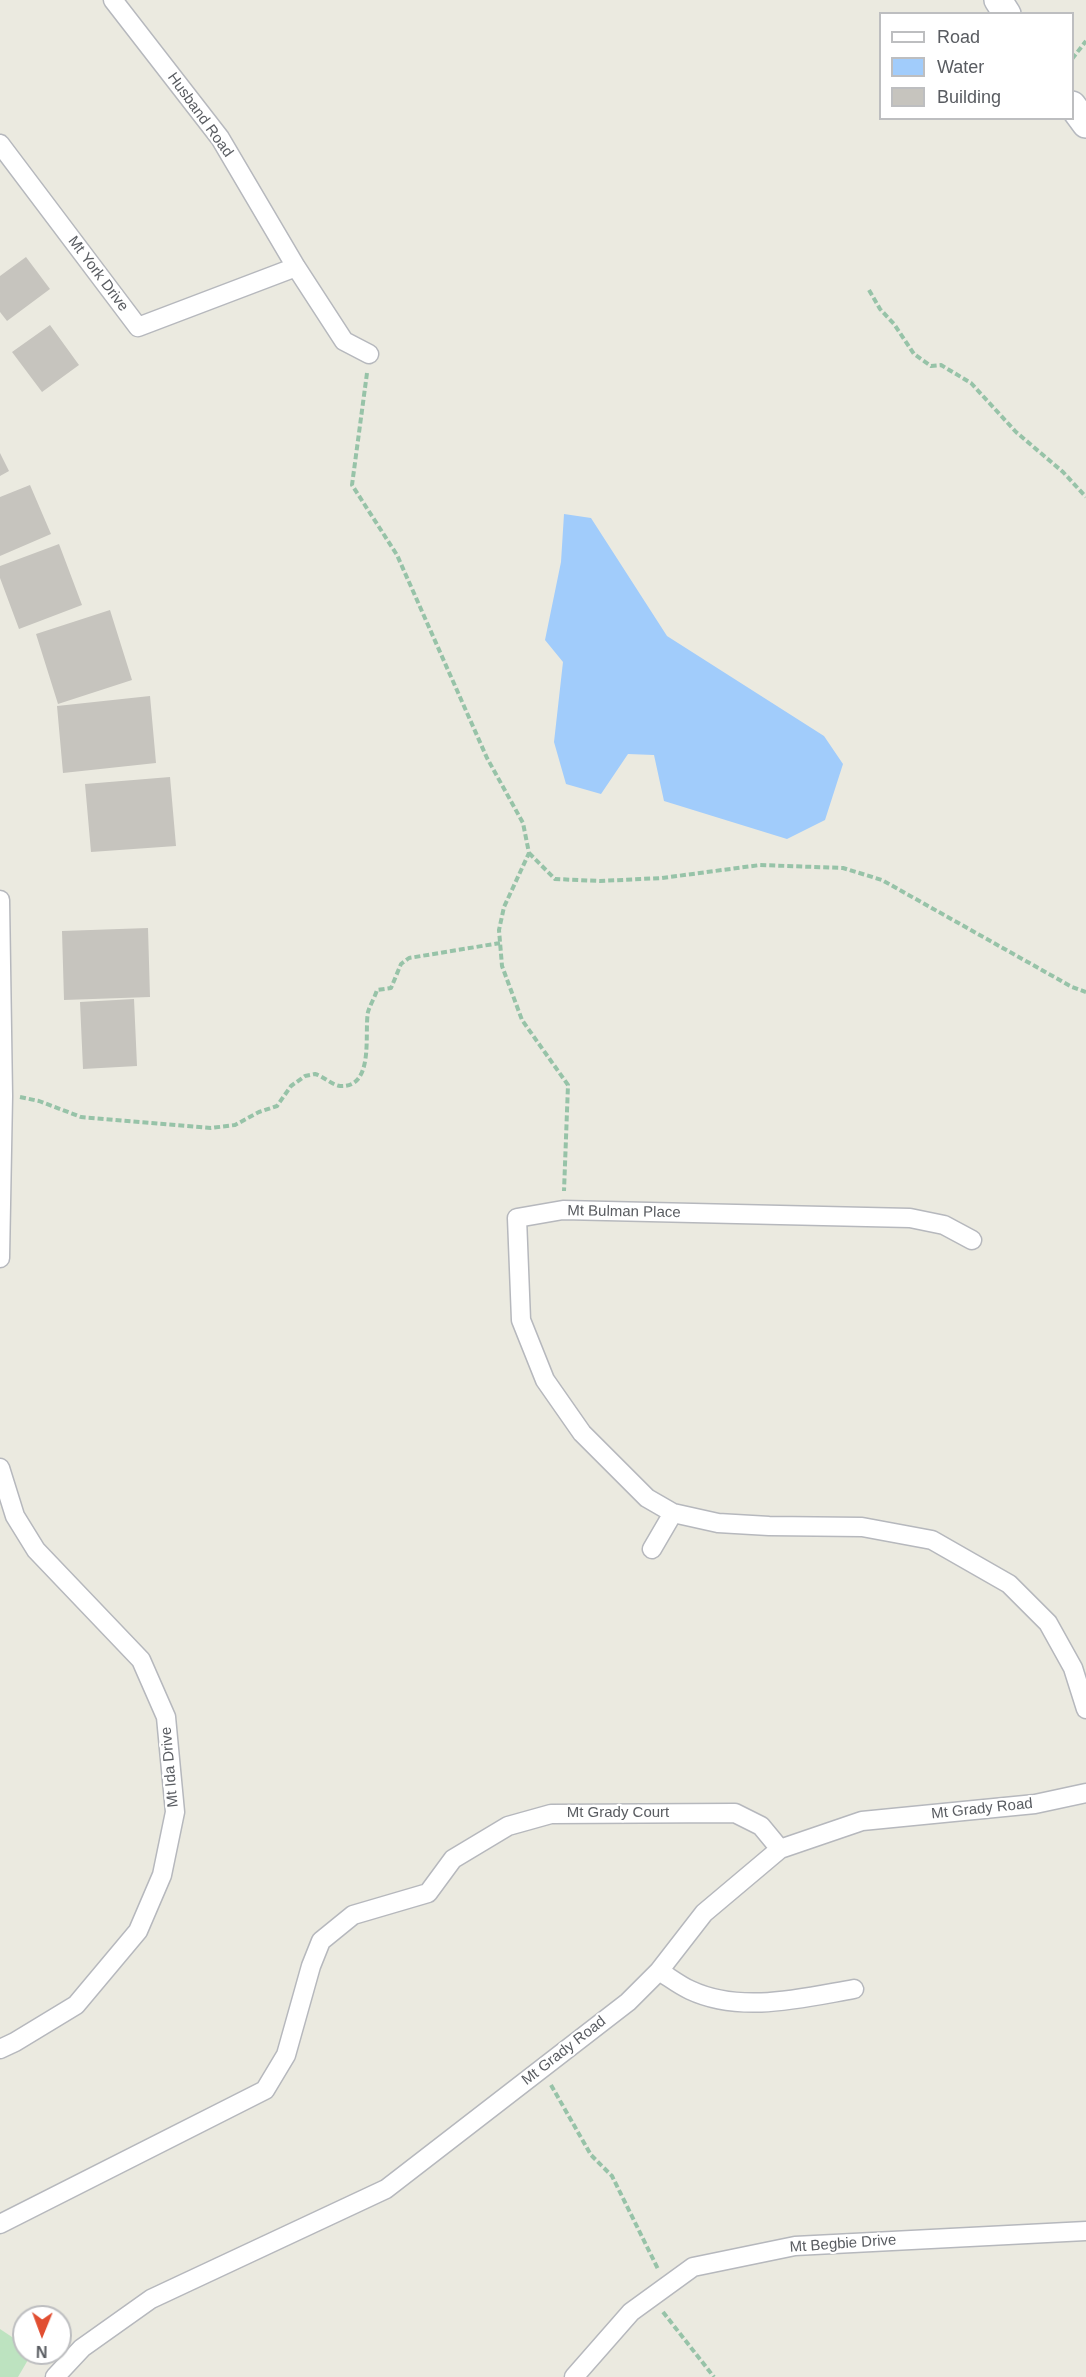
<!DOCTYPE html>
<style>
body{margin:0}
#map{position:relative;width:1086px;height:2377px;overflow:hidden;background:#ebeae0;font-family:Arial,sans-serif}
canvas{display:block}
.legend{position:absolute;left:879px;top:12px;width:195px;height:108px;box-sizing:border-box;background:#fff;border:2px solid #bdbec0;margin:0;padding:8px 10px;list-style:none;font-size:18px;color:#595c61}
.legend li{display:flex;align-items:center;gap:12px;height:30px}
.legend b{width:30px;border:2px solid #bdbec0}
.north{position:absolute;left:12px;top:2305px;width:60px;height:60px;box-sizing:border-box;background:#fff;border:2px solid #bdbec0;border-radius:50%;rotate:181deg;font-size:16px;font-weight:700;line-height:24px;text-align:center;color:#595c61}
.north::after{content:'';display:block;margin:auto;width:21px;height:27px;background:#e14e31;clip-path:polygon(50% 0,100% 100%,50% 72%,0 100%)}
</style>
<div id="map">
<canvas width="1086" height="2377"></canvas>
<ul class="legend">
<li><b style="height:8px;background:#fff"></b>Road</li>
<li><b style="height:16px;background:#a1ccfb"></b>Water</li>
<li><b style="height:16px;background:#c6c4be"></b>Building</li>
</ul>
<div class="north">N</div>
</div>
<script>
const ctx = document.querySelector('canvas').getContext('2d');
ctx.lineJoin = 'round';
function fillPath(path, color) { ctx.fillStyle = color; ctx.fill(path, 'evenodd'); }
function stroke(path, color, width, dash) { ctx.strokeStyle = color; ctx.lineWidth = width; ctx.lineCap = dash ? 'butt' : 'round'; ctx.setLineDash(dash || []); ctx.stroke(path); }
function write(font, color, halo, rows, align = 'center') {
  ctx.font = font + ' Arial,sans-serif'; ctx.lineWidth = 4.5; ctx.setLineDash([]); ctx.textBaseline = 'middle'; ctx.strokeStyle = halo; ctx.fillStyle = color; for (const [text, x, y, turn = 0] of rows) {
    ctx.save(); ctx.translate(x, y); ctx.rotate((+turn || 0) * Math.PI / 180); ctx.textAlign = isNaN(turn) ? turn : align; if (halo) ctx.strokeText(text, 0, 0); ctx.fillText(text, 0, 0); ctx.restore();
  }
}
fillPath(new Path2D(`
 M 0,2329 L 24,2345 L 24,2353 L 32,2353 L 18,2377 L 0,2377 Z`), '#bde3c0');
fillPath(new Path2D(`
 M 564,514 L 591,518 L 667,636 L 824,736 L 843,764 L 825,820 L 787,839 L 664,801 L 654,755 L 628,754 L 601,794 L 566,784 L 554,742 L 563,662 L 545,640 L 561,562 Z`), '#a1ccfb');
fillPath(new Path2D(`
 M 26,257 L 50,289 L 7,321 L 0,312 L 0,276 Z
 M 50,325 L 79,365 L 42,392 L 12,352 Z
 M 0,453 L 9,471 L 0,476 Z
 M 30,485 L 51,534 L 0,556 L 0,497 Z
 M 59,544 L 82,605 L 19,629 L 0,578 L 0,566 Z
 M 110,610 L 132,680 L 58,704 L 36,634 Z
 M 150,696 L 156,763 L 63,773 L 57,706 Z
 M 170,777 L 176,846 L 91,852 L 85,784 Z
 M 148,928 L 150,997 L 64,1000 L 62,931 Z
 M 134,999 L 137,1066 L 83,1069 L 80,1002 Z`), '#c6c4be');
const street = new Path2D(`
 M 113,0 L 220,138 L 296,267 L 344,341 L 369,354
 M 0,144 L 138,327 L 296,267
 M 0,900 L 3,1096 L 0,1258
 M 972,1240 L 944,1225 L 910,1218 L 563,1210 L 517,1218 L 521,1320 L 545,1380 L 582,1433 L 647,1498 L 673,1513 L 718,1523 L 769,1526 L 862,1527 L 932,1540 L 1009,1584 L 1048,1623 L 1073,1668 L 1086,1709
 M 0,1468 L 15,1516 L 36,1550 L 141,1660 L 166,1717 L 175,1812 L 162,1875 L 138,1931 L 76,2005 L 15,2042 L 0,2049
 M 652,1549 L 673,1513
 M 659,1971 C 669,1977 679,1985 690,1990 C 741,2014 802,1998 854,1989
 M 0,2224 L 265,2090 L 286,2055 L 311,1966 L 321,1941 L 353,1915 L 428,1893 L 453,1859 L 508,1826 L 551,1814 L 735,1813 L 761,1826 L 780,1849
 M 55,2377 L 82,2348 L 151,2299 L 386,2189 L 628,2002 L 659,1971 L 704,1913 L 780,1849 L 862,1821 L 1035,1804 L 1086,1793
 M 574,2377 L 631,2312 L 693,2267 L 795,2246 L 1086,2231`);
const secondary = new Path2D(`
 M 998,0 L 1007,14
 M 1072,105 L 1086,124`);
stroke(street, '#b6b8bd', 21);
stroke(secondary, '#b6b9bf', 30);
stroke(new Path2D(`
 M 1072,59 L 1086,41
 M 869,290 L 880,309 L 894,324 L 914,354 L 931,366 L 941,365 L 971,383 L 1016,432 L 1063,472 L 1086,497
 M 367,373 L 352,485 L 397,555 L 487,758 L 523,823 L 529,853 L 504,907 L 499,930 L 502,966 L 522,1020 L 568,1085 L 564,1191
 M 529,853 L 555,879 L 600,881 L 662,878 L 760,865 L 843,868 L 882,880 L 1072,987 L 1086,992
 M 20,1097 L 39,1101 L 81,1117 L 211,1128 L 235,1125 L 259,1112 L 277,1106 L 291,1086 L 305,1076 L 315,1074 C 323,1076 332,1085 340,1086 C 375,1088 364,1033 368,1012 C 370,1005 375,997 377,990 L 391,988 L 401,964 L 409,958 L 500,943
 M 551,2085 L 591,2155 L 612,2176 L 658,2269
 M 663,2312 L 714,2377`), '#97c3a8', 4, [6, 3]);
stroke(street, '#fff', 18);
stroke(secondary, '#fff', 27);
write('15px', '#595c61', '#fff', [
 ["Husband Road",200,115,54],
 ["Mt York Drive",98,274,53],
 ["Mt Bulman Place",624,1212,1],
 ["Mt Ida Drive",170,1767,-95],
 ["Mt Grady Road",982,1809,-6],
 ["Mt Grady Court",618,1813],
 ["Mt Grady Road",564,2051,-38],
 ["Mt Begbie Drive",843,2244,-4]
]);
</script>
